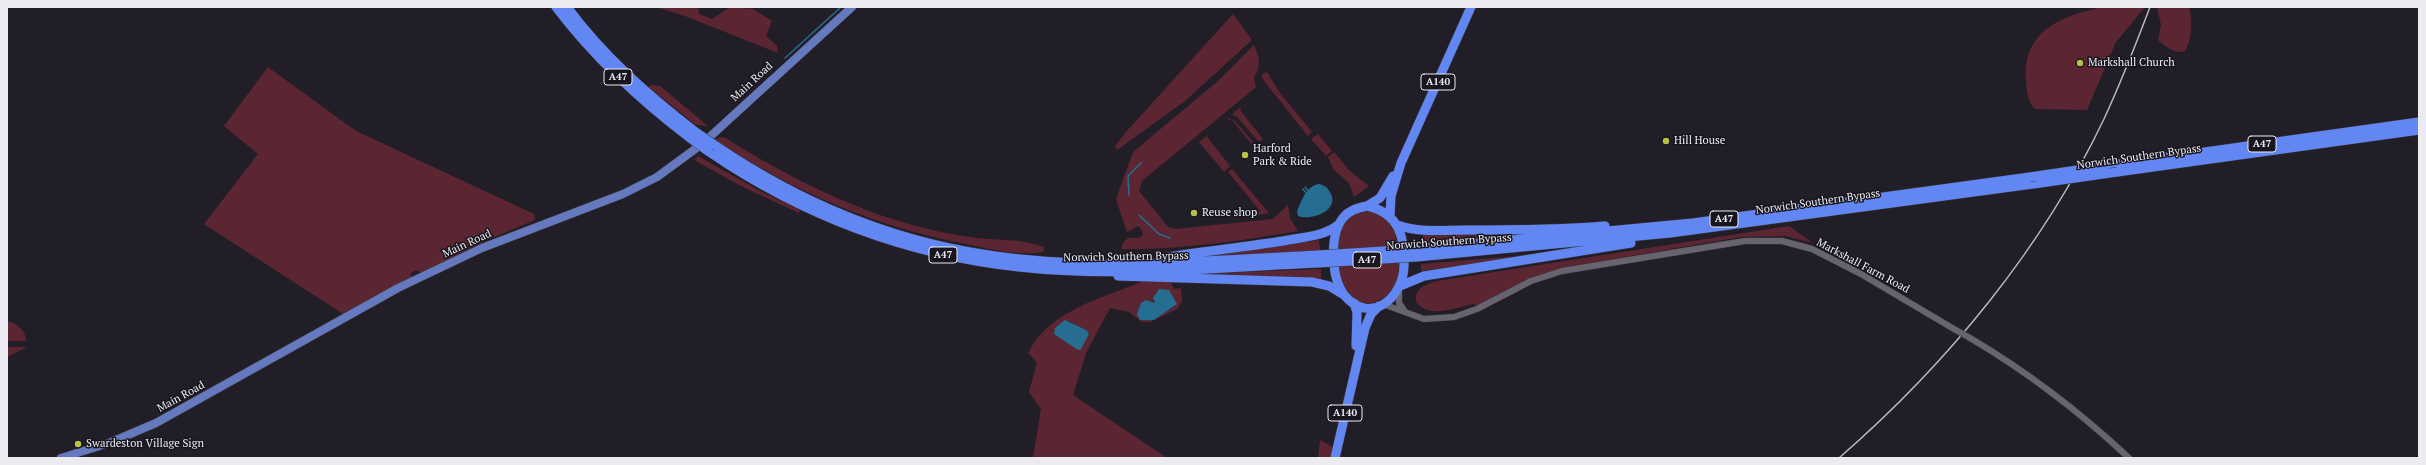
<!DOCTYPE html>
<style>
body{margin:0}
#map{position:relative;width:2426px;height:465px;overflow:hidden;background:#221e28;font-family:"PT Serif",serif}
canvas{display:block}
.frame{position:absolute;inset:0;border:8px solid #edebf2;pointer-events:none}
</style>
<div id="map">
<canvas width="2426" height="465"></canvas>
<div class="frame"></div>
</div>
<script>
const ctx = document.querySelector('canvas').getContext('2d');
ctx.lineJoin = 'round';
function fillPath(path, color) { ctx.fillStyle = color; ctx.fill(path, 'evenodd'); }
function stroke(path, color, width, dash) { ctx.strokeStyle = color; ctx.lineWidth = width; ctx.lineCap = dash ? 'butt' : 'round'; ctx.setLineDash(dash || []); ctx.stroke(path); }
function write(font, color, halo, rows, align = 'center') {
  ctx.font = font + ' "PT Serif",serif'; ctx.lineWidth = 3; ctx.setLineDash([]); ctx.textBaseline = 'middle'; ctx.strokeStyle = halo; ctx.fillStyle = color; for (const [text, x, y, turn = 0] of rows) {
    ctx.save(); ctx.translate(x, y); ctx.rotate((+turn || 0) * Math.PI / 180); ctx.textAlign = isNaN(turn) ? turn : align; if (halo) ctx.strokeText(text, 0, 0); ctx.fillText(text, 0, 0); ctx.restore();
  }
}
fillPath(new Path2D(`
 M 656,7 L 698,7 L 699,14 L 712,19 L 730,7 L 753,9 L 772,21 L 766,36 L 777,46 L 778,53 L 685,16 Z
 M 2104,7 L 2145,7 L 2116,42 L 2087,110 L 2035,109 C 2027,100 2027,92 2026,81 C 2022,30 2063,15 2104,7 Z
 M 2157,7 L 2189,7 C 2193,20 2192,39 2185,51 C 2175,55 2165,46 2158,40 L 2161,25 Z
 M 1233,14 L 1252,40 L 1185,101 L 1117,150 L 1115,146 L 1125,133 Z
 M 1254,45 C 1260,58 1261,65 1254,77 L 1256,87 L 1142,181 L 1139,191 L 1168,227 L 1175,229 L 1273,219 L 1288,205 L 1290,218 L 1298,231 C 1240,241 1180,250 1121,249 L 1123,243 L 1128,238 L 1138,238 L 1143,235 L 1142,230 L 1138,226 L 1127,232 L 1116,199 L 1133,152 L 1218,81 Z
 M 268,67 L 356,131 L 534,214 L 535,220 L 487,240 L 422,273 L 416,270 L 411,273 L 411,279 L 343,314 L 204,224 L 258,154 L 224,126 Z
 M 1267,72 L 1280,93 L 1312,132 L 1308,136 L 1264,81 L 1261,75 Z
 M 650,85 L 660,86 L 708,126 L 696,125 L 649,87 Z
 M 1242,106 L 1240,110 L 1263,139 L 1259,142 L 1238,118 L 1232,114 Z
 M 1228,118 L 1235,121 L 1256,145 L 1254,147 L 1231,119 L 1228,121 Z
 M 1209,134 L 1207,137 L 1230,166 L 1224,172 L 1199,142 Z
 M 1318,134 L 1332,151 L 1326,156 L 1311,139 Z
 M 724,137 C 789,178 860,214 936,231 C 953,234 970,238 987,239 C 1007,240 1025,240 1044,247 L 1043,252 C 1020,256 994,250 971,245 C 878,228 793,192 714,139 Z
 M 1334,152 L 1349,170 L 1369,186 L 1354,197 L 1349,183 L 1334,170 L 1328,157 Z
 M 698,156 L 760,191 L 800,210 L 799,213 L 745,188 L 694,160 Z
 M 1232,169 L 1269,213 L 1273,212 L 1259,215 L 1257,214 L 1260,211 L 1228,172 Z
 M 1369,211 C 1376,213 1384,216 1389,223 C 1401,237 1403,274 1392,290 C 1388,296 1382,299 1375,302 C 1338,314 1327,241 1344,221 C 1351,214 1359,212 1369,211 Z
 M 1789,226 L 1813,243 L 1785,236 L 1741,237 L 1561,268 L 1510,288 L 1478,306 L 1473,304 C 1460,307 1446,312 1433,311 C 1421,310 1409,300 1420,289 C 1424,285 1431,283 1437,281 Z
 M 1424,234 L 1493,236 L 1493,238 L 1419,244 Z
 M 1319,240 L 1320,251 L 1191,257 Z
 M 1529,255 L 1529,256 L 1421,271 L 1421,264 Z
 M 1321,269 L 1321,279 L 1165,275 Z
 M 1141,282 L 1171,282 L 1174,289 L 1181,288 L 1182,302 L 1177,309 L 1150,322 L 1142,322 L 1129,312 L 1110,308 L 1086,353 L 1073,395 L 1167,458 L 1033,458 L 1041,409 L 1029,392 L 1037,362 L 1028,353 C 1049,311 1100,299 1141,282 ZM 1159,289 L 1173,308 L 1158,315 L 1154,320 L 1137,314 L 1140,305 L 1146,300 L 1155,303 L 1153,300 ZM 1069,321 L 1089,334 L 1078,350 L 1055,328 Z
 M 7,321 C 17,323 26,331 26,341 L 7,341 Z
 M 7,347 L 27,347 L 7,357 Z
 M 1320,440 L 1333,447 L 1331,458 L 1318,458 Z`), '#5b2631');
fillPath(new Path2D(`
 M 1319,184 C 1326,186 1328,188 1331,194 C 1339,211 1311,221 1298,216 L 1297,211 C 1302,200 1306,186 1319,184 Z
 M 1159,289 L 1169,290 L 1177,304 L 1154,320 L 1140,320 L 1137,314 L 1141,303 L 1146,300 L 1155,303 L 1153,298 Z
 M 1065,320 L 1086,330 L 1089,334 L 1081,349 L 1078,350 L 1054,334 L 1055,328 Z`), '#266e91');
stroke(new Path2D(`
 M 785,58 L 841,7
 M 1305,187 L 1308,191
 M 1303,189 L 1306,193
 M 1129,195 L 1128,176 L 1141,163
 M 1139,215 L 1159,234 L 1170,238`), '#266e91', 1.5);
const minor = new Path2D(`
 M 1399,289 L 1399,303 L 1405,312
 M 1383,304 L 1424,319 L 1454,317 L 1477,309 L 1531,281 L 1562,271 L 1745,241 L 1782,241 L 1812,249 L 1861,274 L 1954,329
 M 1970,338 C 2026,371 2081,413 2129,458`);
const major = new Path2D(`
 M 61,458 L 109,443 L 156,423 L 398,288 L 482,248 L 623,194 L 657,177 L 702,144 L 852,7`);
const highway = new Path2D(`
 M 556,7 C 594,57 640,100 690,138
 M 567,7 C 603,56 649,96 697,133
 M 716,146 C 796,200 886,239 982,254 C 1093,272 1208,260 1319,255
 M 708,151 C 801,215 907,255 1019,267 C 1118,278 1220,267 1318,263
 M 2105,166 L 2419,122
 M 2117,172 L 2419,130
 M 1367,206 C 1399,213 1405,237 1404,266 C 1403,299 1370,325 1345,296 C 1331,279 1329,235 1343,218 C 1349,210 1358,208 1367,206 Z
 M 1367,206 L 1380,198 L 1393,176
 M 1390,216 L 1391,196 L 1401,163 L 1471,7
 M 1397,225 C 1419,233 1444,230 1467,230 C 1513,230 1559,230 1605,226
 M 1416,249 L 1693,223 L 2030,177
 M 1168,257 C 1207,251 1245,247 1283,241 C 1302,237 1323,237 1338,225
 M 1416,257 L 1670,233 L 2040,183
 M 1118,276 L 1312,282 L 1329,286 L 1344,295
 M 1400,286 L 1424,276 L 1631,243
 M 1354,303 L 1357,312 L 1356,346
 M 1335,458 L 1365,328 L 1371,314 L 1379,306`);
stroke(minor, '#3d3a42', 7);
stroke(major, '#3d3a42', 9);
stroke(highway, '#3d3a42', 10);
stroke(minor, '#68646f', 6);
stroke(major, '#6579be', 8);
stroke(highway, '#6387f2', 9);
stroke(new Path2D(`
 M 1839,458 C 1947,364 2042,249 2104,119 C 2121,82 2136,44 2150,7`), '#b9b6be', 1.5);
const minorBridge = new Path2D(`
 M 1954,329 L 1970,338`);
const highwayBridge = new Path2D(`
 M 697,133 L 716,146
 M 690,138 L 708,151
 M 2030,177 L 2105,166
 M 2040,183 L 2117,172
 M 1319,255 L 1416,249
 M 1318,263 L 1416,257`);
stroke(minorBridge, '#3d3a42', 7, []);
stroke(highwayBridge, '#3d3a42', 10, []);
stroke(minorBridge, '#68646f', 6);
stroke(highwayBridge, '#6387f2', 9);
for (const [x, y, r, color] of [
 [2080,63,4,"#bcbf44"],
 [1666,141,4,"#bcbf44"],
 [1245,155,4,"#bcbf44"],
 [1194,213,4,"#bcbf44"],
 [78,444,4,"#bcbf44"]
]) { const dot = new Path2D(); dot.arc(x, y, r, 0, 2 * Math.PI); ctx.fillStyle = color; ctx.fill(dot); stroke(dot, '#18151e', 1.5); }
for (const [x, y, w] of [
 [618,77,28],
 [1438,82,34],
 [2262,144,28],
 [1724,219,28],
 [943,255,28],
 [1367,260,28],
 [1345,413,34]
]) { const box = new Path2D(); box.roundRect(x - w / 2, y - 8, w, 16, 3); ctx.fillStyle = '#18151e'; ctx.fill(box); stroke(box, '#edebf2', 1); }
write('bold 10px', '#edebf2', null, [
 ["A47",618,77],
 ["A140",1438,82],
 ["A47",2262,144],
 ["A47",1724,219],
 ["A47",943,255],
 ["A47",1367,260],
 ["A140",1345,413]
]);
write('11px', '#edebf2', '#18151e', [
 ["Markshall Church",2088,63],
 ["Hill House",1674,141],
 ["Harford",1253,149],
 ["Park & Ride",1253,162],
 ["Reuse shop",1202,213],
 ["Swardeston Village Sign",86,444]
], 'left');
write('11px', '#edebf2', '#18151e', [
 ["Main Road",752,82,-43],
 ["Norwich Southern Bypass",2139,157,-8],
 ["Norwich Southern Bypass",1818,202,-8],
 ["Norwich Southern Bypass",1449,242,-4],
 ["Main Road",467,244,-25],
 ["Norwich Southern Bypass",1126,257,-1],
 ["Markshall Farm Road",1863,266,28],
 ["Main Road",181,397,-29]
]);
</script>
